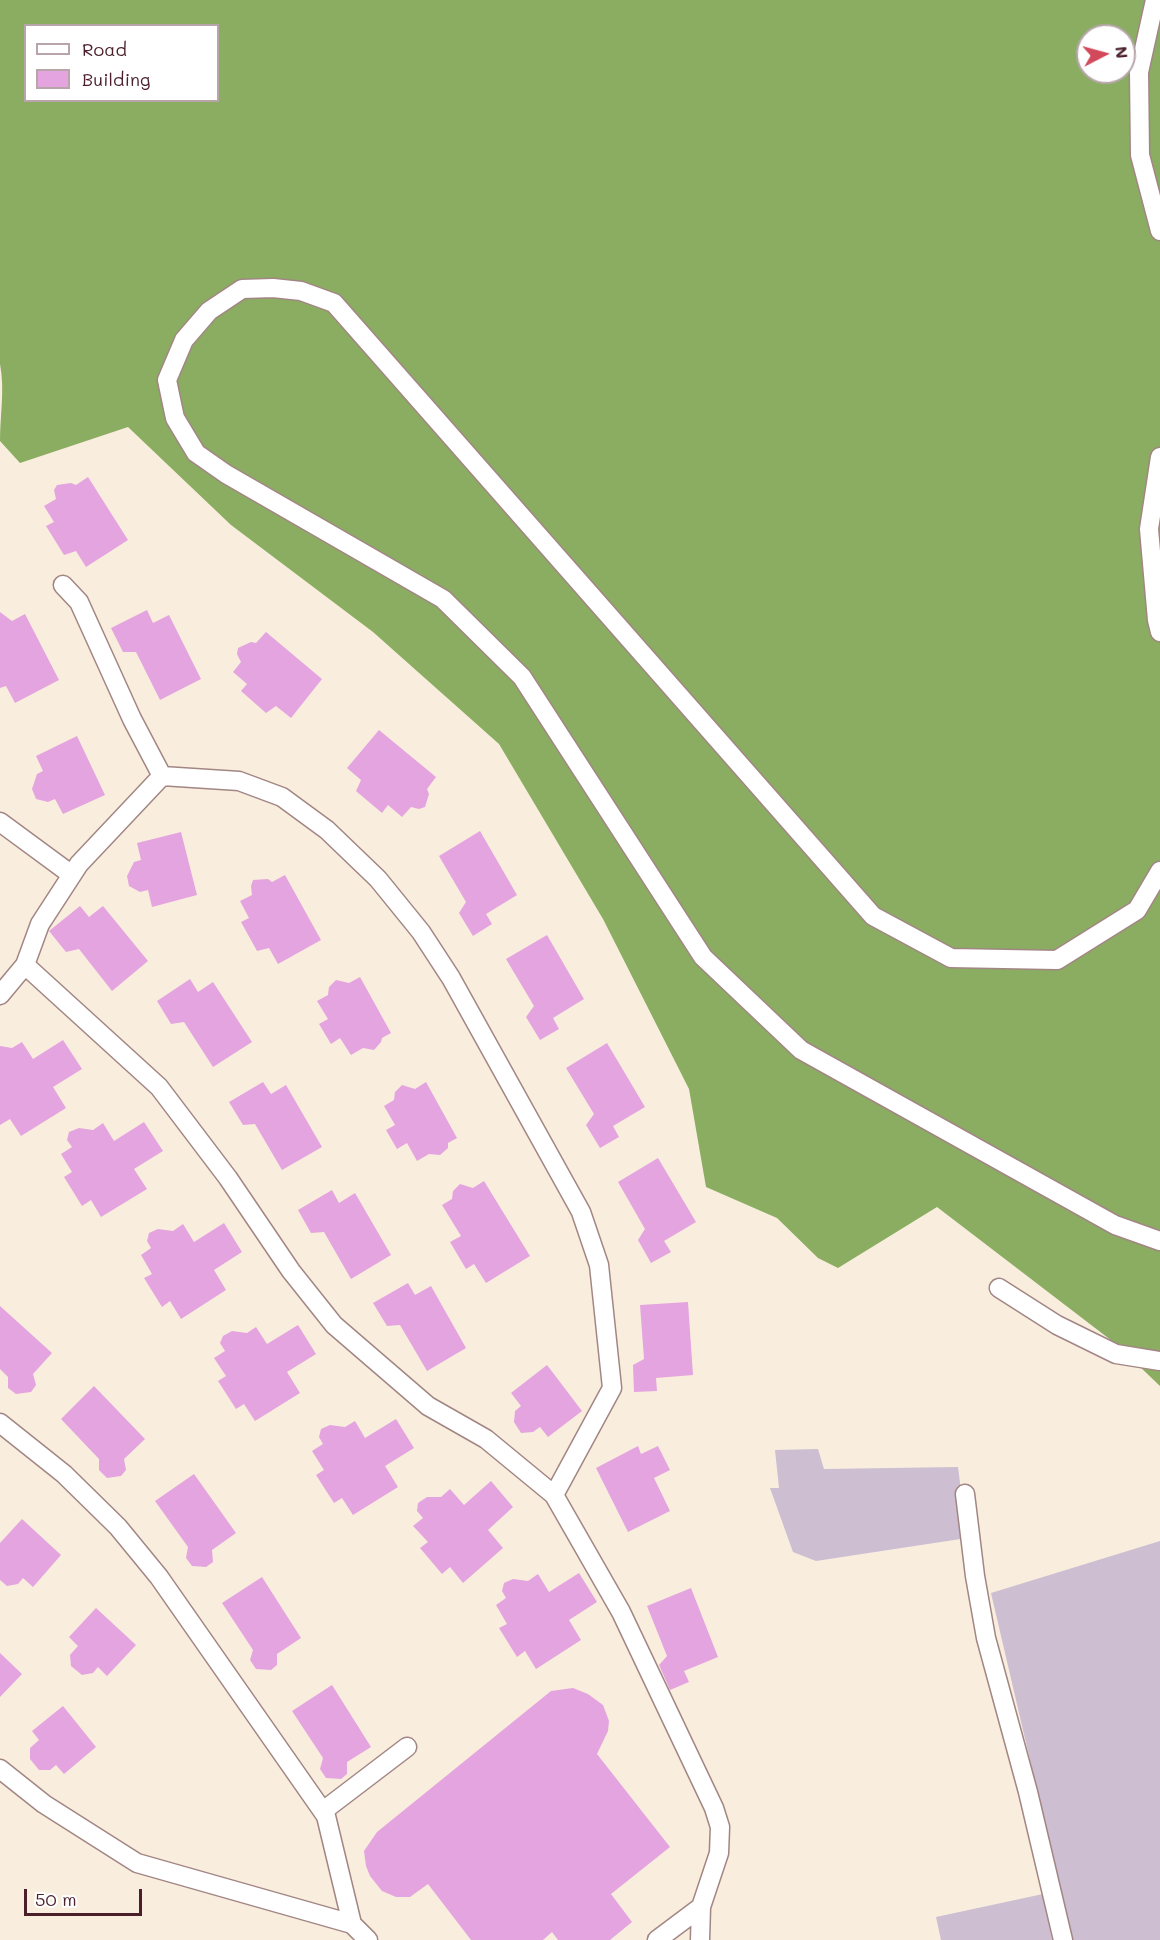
<!DOCTYPE html>
<style>
body{margin:0}
#map{position:relative;width:1160px;height:1940px;overflow:hidden;background:#f9edde;font-family:Mali,sans-serif}
canvas{display:block}
.legend{position:absolute;left:24px;top:24px;width:195px;height:78px;box-sizing:border-box;background:#fff;border:2px solid #b7a5aa;margin:0;padding:8px 10px;list-style:none;font-size:18px;color:#4a1f2b}
.legend li{display:flex;align-items:center;gap:12px;height:30px}
.legend b{width:30px;border:2px solid #b7a5aa}
.north{position:absolute;left:1076px;top:24px;width:60px;height:60px;box-sizing:border-box;background:#fff;border:2px solid #b7a5aa;border-radius:50%;rotate:84deg;font-size:16px;font-weight:700;line-height:24px;text-align:center;color:#4a1f2b}
.north::after{content:'';display:block;margin:auto;width:21px;height:27px;background:#d1495b;clip-path:polygon(50% 0,100% 100%,50% 72%,0 100%)}
.scale{position:absolute;left:24px;top:1889px;width:118px;height:27px;box-sizing:border-box;border:3px solid #4a1f2b;border-top:0;padding-left:8px;font-size:18px;line-height:21px;white-space:nowrap;color:#4a1f2b;-webkit-text-stroke:4px #fff;paint-order:stroke}
</style>
<div id="map">
<canvas width="1160" height="1940"></canvas>
<ul class="legend">
<li><b style="height:8px;background:#fff"></b>Road</li>
<li><b style="height:16px;background:#e4a4df"></b>Building</li>
</ul>
<div class="north">N</div>
<div class="scale">50 m</div>
</div>
<script>
const ctx = document.querySelector('canvas').getContext('2d');
ctx.lineJoin = 'round';
function fillPath(path, color) { ctx.fillStyle = color; ctx.fill(path, 'evenodd'); }
function stroke(path, color, width, dash) { ctx.strokeStyle = color; ctx.lineWidth = width; ctx.lineCap = dash ? 'butt' : 'round'; ctx.setLineDash(dash || []); ctx.stroke(path); }
fillPath(new Path2D(`
 M 818,1449 L 824,1469 L 958,1467 L 967,1538 L 816,1561 L 793,1552 L 770,1488 L 779,1488 L 775,1450 Z
 M 1160,1541 L 1160,1940 L 1072,1940 L 991,1593 Z
 M 1043,1894 L 1052,1940 L 941,1940 L 936,1917 Z`), '#cdbed2');
fillPath(new Path2D(`
 M 0,0 L 1160,0 L 1160,1386 L 1116,1344 L 937,1207 L 838,1268 L 818,1258 L 777,1218 L 706,1187 L 689,1089 L 603,919 L 499,744 L 373,632 L 231,525 L 128,427 L 20,463 L 0,441 C 0,415 5,390 0,364 ZM 26,26 L 218,26 L 218,100 L 26,100 ZM 1088,36 L 1124,36 L 1124,72 L 1088,72 Z`), '#8aad62');
fillPath(new Path2D(`
 M 88,477 L 128,540 L 86,567 L 76,551 L 64,555 L 46,526 L 54,522 L 44,506 L 56,499 L 54,490 L 57,485 L 71,483 L 76,485 Z
 M 147,610 L 153,623 L 169,615 L 201,679 L 160,700 L 136,652 L 123,652 L 111,628 Z
 M 0,612 L 12,621 L 25,614 L 59,680 L 15,703 L 6,686 L 0,688 Z
 M 266,632 L 322,679 L 291,718 L 276,706 L 266,713 L 241,691 L 247,684 L 233,672 L 241,662 L 237,654 L 238,648 L 251,642 L 256,643 Z
 M 379,730 L 436,777 L 427,789 L 429,794 L 425,807 L 419,809 L 411,807 L 402,817 L 388,805 L 382,813 L 356,791 L 361,780 L 347,768 Z
 M 77,736 L 105,795 L 63,814 L 55,799 L 48,802 L 36,799 L 32,789 L 37,774 L 43,771 L 36,756 Z
 M 480,831 L 517,895 L 486,914 L 492,924 L 473,936 L 459,913 L 466,902 L 439,856 Z
 M 181,832 L 197,895 L 152,907 L 148,890 L 140,892 L 129,886 L 127,876 L 134,862 L 141,860 L 137,843 Z
 M 285,875 L 321,940 L 278,964 L 269,948 L 257,951 L 241,922 L 249,918 L 240,901 L 252,895 L 251,886 L 253,880 L 268,879 L 272,882 Z
 M 80,906 L 89,917 L 103,906 L 148,961 L 112,991 L 79,949 L 66,952 L 49,931 Z
 M 547,935 L 584,999 L 553,1018 L 559,1029 L 540,1040 L 526,1017 L 534,1006 L 506,959 Z
 M 360,977 L 391,1033 L 382,1038 L 381,1042 L 374,1050 L 363,1048 L 351,1055 L 340,1038 L 331,1044 L 319,1024 L 328,1019 L 317,1001 L 328,995 L 329,987 L 336,980 L 349,983 Z
 M 190,979 L 198,992 L 213,982 L 252,1042 L 213,1067 L 184,1022 L 171,1024 L 157,1001 Z
 M 63,1040 L 82,1069 L 53,1087 L 66,1108 L 21,1136 L 10,1119 L 0,1125 L 0,1046 L 12,1048 L 22,1042 L 33,1059 Z
 M 607,1043 L 645,1107 L 613,1126 L 619,1137 L 600,1148 L 586,1125 L 594,1114 L 566,1068 Z
 M 263,1082 L 271,1094 L 286,1085 L 322,1147 L 282,1170 L 255,1124 L 243,1125 L 229,1102 Z
 M 426,1082 L 457,1138 L 448,1143 L 448,1148 L 440,1155 L 429,1154 L 417,1161 L 407,1143 L 397,1149 L 386,1130 L 395,1125 L 384,1106 L 394,1100 L 395,1092 L 402,1085 L 415,1089 Z
 M 144,1122 L 163,1151 L 134,1169 L 147,1189 L 101,1217 L 91,1200 L 82,1206 L 64,1177 L 72,1172 L 61,1154 L 72,1147 L 67,1140 L 69,1132 L 79,1128 L 93,1130 L 103,1123 L 114,1141 Z
 M 658,1158 L 696,1222 L 664,1241 L 671,1252 L 651,1263 L 638,1240 L 645,1229 L 618,1182 Z
 M 484,1181 L 530,1256 L 486,1283 L 474,1264 L 466,1269 L 450,1242 L 461,1236 L 442,1205 L 452,1199 L 453,1191 L 460,1184 L 473,1188 Z
 M 332,1190 L 339,1203 L 355,1193 L 391,1255 L 351,1279 L 324,1232 L 311,1233 L 298,1210 Z
 M 224,1223 L 242,1252 L 214,1270 L 226,1290 L 181,1319 L 170,1301 L 162,1307 L 144,1278 L 152,1274 L 141,1255 L 151,1248 L 147,1241 L 149,1233 L 158,1229 L 173,1231 L 183,1224 L 194,1242 Z
 M 408,1283 L 415,1295 L 431,1286 L 466,1348 L 427,1371 L 400,1325 L 387,1326 L 373,1303 Z
 M 688,1302 L 693,1375 L 656,1378 L 657,1391 L 634,1392 L 633,1365 L 644,1359 L 640,1305 Z
 M 0,1306 L 52,1353 L 33,1374 L 36,1385 L 31,1392 L 16,1394 L 8,1388 L 8,1377 L 0,1369 Z
 M 298,1325 L 316,1354 L 287,1372 L 300,1393 L 255,1421 L 244,1404 L 236,1409 L 218,1381 L 226,1376 L 214,1358 L 225,1351 L 220,1343 L 223,1336 L 232,1331 L 247,1333 L 256,1327 L 267,1344 Z
 M 547,1365 L 582,1411 L 548,1437 L 540,1427 L 533,1432 L 521,1433 L 514,1422 L 515,1411 L 521,1406 L 511,1393 Z
 M 94,1386 L 145,1439 L 124,1459 L 126,1470 L 121,1476 L 107,1478 L 99,1470 L 99,1459 L 61,1419 Z
 M 396,1419 L 414,1448 L 385,1466 L 398,1487 L 353,1515 L 342,1498 L 334,1503 L 316,1475 L 324,1470 L 312,1451 L 323,1444 L 319,1437 L 321,1429 L 330,1425 L 345,1427 L 355,1421 L 365,1438 Z
 M 638,1446 L 641,1454 L 658,1446 L 670,1470 L 654,1478 L 670,1511 L 628,1532 L 596,1468 Z
 M 194,1474 L 236,1533 L 212,1550 L 213,1562 L 206,1567 L 192,1566 L 186,1558 L 188,1547 L 155,1501 Z
 M 491,1481 L 513,1507 L 488,1530 L 503,1548 L 463,1583 L 450,1567 L 442,1574 L 420,1548 L 428,1542 L 413,1526 L 423,1518 L 417,1511 L 418,1503 L 427,1497 L 441,1497 L 450,1489 L 464,1505 Z
 M 22,1519 L 61,1555 L 33,1587 L 23,1578 L 18,1584 L 7,1586 L 0,1580 L 0,1543 Z
 M 579,1573 L 597,1602 L 569,1620 L 581,1640 L 536,1669 L 525,1651 L 517,1657 L 499,1628 L 507,1624 L 496,1605 L 506,1598 L 502,1591 L 504,1583 L 513,1579 L 528,1581 L 538,1574 L 549,1592 Z
 M 262,1577 L 301,1638 L 277,1654 L 277,1665 L 271,1670 L 256,1669 L 250,1660 L 253,1650 L 222,1603 Z
 M 691,1588 L 718,1657 L 684,1671 L 689,1682 L 670,1690 L 659,1665 L 667,1656 L 647,1606 Z
 M 96,1608 L 136,1645 L 107,1676 L 98,1667 L 93,1673 L 82,1675 L 71,1666 L 70,1655 L 78,1646 L 69,1637 Z
 M 0,1653 L 22,1674 L 0,1697 Z
 M 332,1685 L 371,1747 L 347,1762 L 347,1774 L 341,1779 L 326,1778 L 320,1769 L 323,1758 L 292,1711 Z
 M 573,1688 L 588,1694 L 603,1705 L 609,1721 L 608,1731 L 597,1754 L 670,1847 L 611,1894 L 632,1922 L 610,1940 L 558,1940 L 552,1932 L 543,1940 L 471,1940 L 428,1884 L 410,1897 L 396,1897 L 382,1891 L 370,1876 L 366,1866 L 364,1851 L 377,1832 L 551,1691 Z
 M 63,1706 L 96,1747 L 64,1774 L 56,1765 L 50,1770 L 39,1770 L 30,1759 L 30,1748 L 39,1740 L 32,1731 Z`), '#e4a4df');
const street = new Path2D(`
 M 1155,0 L 1139,72 L 1140,155 L 1160,231
 M 1160,457 L 1149,529 L 1157,620 L 1160,632
 M 63,585 L 79,602 L 132,719 L 162,776
 M 0,822 L 72,875
 M 1160,871 L 1137,910 L 1057,960 L 951,958 L 873,916 L 334,303 L 301,291 L 273,288 L 242,289 L 209,311 L 184,340 L 167,380 L 175,418 L 196,453 L 226,474 L 443,599 L 522,677 L 703,957 L 801,1050 L 1115,1225 L 1160,1241
 M 25,965 L 159,1087 L 228,1178 L 291,1271 L 334,1325 L 428,1406 L 486,1439 L 554,1495 L 621,1612 L 714,1808 L 720,1827 L 719,1853 L 701,1907 L 700,1940
 M 0,995 L 25,965 L 40,924 L 79,864 L 162,776 L 239,781 L 282,797 L 327,830 L 378,879 L 421,932 L 451,978 L 581,1212 L 599,1265 L 612,1388 L 554,1495
 M 999,1288 L 1057,1325 L 1116,1354 L 1160,1361
 M 0,1423 L 64,1474 L 118,1527 L 159,1577 L 326,1816 L 352,1924
 M 965,1494 L 975,1576 L 986,1638 L 1028,1792 L 1063,1940
 M 0,1769 L 44,1804 L 137,1863 L 352,1924 L 368,1940
 M 323,1811 L 407,1747
 M 657,1940 L 701,1907`);
stroke(street, '#a28684', 21);
stroke(street, '#fff', 18);
</script>
